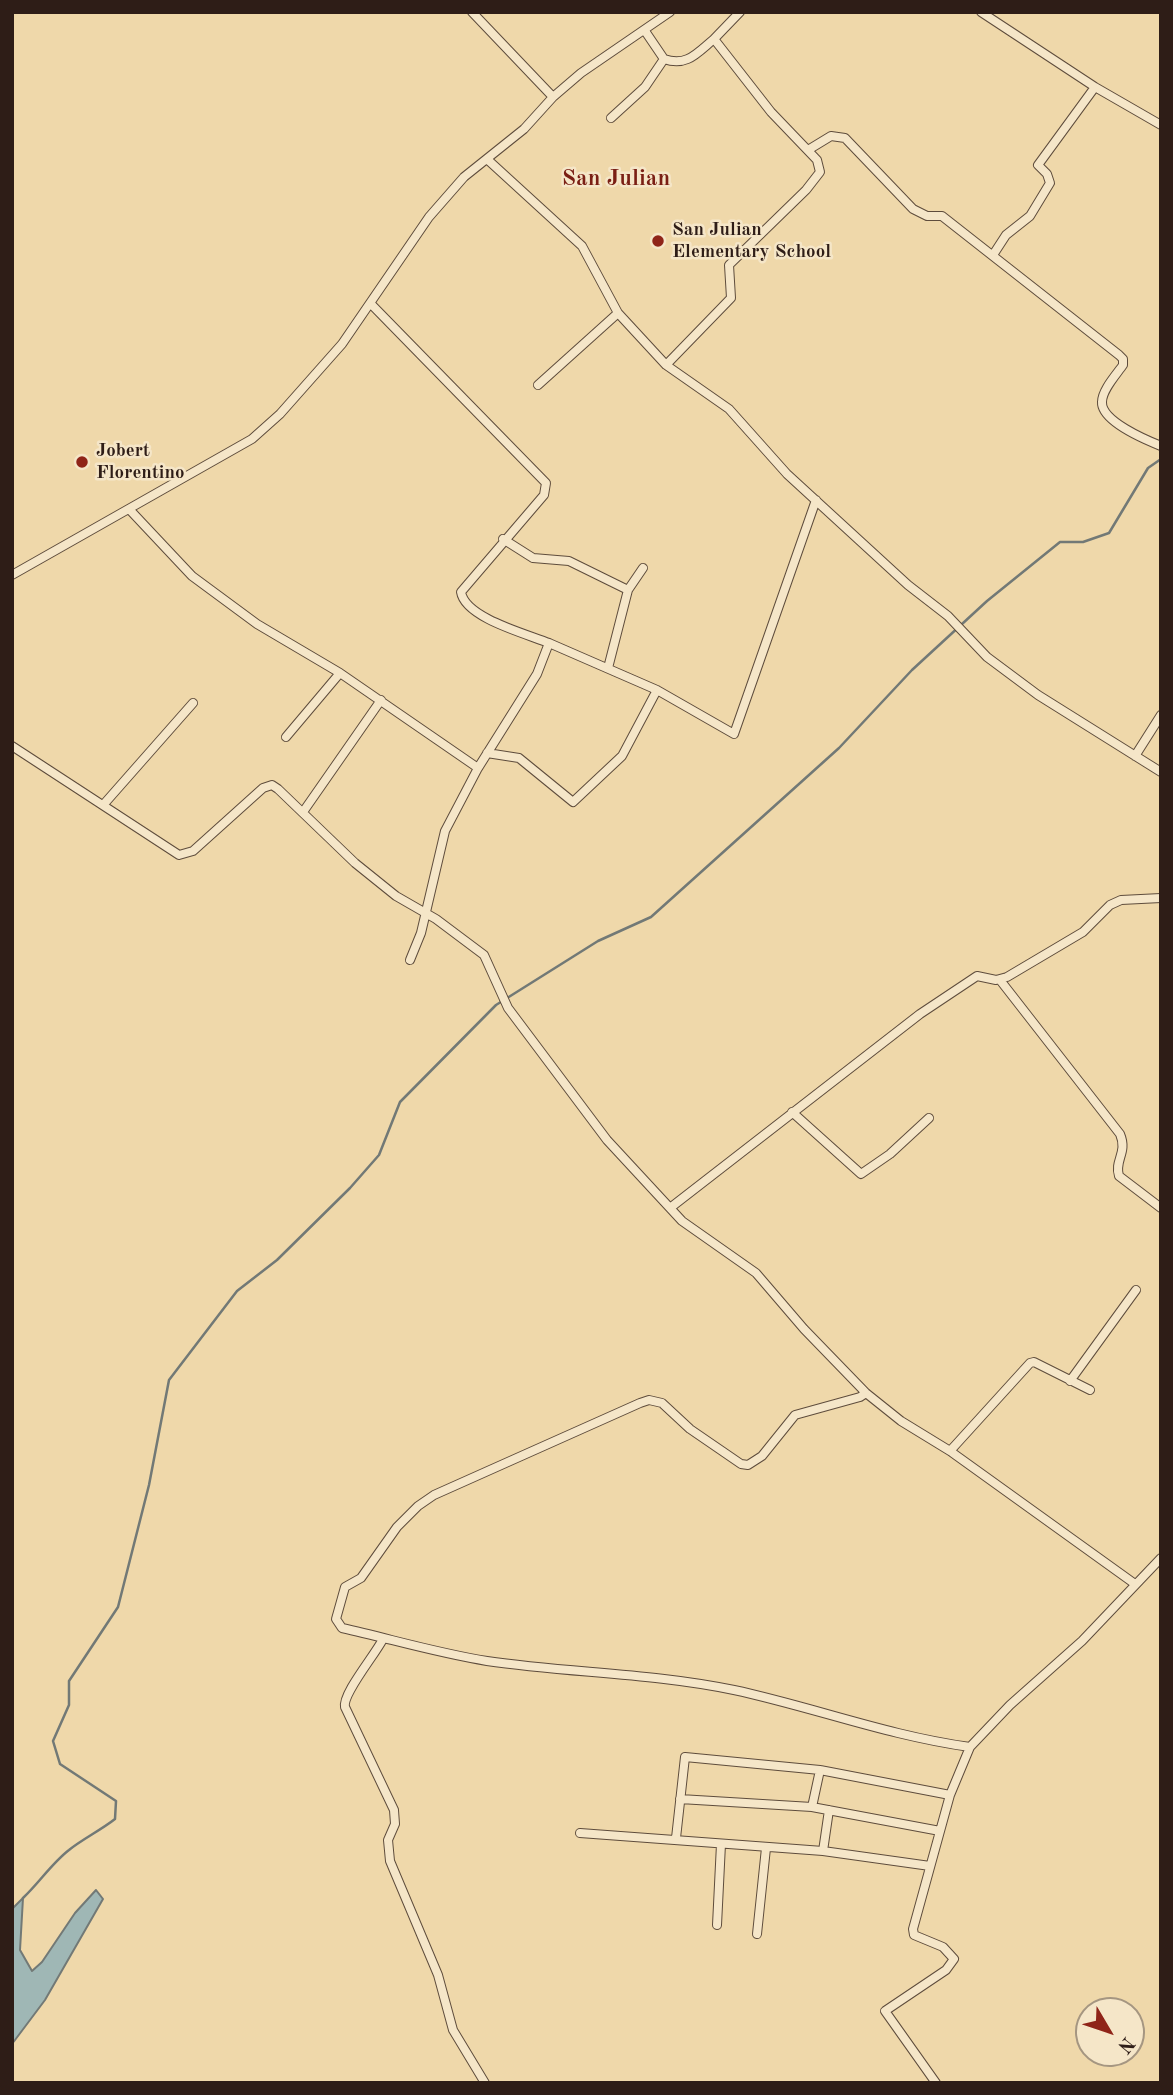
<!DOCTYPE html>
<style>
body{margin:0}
#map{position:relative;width:1173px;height:2095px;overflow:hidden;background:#efd8aa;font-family:"Old Standard TT",serif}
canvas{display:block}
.frame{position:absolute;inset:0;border:14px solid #2e1d17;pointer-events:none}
.north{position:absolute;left:1075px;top:1997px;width:70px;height:70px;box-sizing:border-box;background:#f5e6c8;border:2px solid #a59681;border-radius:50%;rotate:129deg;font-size:19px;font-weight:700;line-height:28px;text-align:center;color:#2e1d17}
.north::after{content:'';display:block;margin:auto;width:24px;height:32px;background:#8f2418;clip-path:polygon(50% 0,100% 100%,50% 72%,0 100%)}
</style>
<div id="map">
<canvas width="1173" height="2095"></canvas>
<div class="frame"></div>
<div class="north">N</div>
</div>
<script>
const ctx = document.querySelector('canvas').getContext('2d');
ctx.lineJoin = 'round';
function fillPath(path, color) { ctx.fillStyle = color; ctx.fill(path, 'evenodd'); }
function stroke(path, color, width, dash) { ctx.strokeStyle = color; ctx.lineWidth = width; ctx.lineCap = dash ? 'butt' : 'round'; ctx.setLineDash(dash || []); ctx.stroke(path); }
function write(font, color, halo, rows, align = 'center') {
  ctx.font = font + ' "Old Standard TT",serif'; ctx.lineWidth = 5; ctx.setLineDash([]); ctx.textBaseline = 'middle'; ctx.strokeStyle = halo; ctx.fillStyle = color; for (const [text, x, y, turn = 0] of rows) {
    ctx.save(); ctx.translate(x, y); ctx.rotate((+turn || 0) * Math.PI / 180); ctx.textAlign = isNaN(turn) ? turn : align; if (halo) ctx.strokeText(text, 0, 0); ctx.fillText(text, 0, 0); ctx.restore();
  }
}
const water = new Path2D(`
 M 96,1890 L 103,1899 L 45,2000 L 12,2044 L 12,1909 L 23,1898 L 20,1950 L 32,1971 L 42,1962 L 75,1913 Z`);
fillPath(water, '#9fb7b5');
stroke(water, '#727976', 2);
stroke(new Path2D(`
 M 23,1898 C 39,1883 52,1863 69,1850 C 81,1840 101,1830 115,1819 L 116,1801 L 60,1764 L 53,1741 L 69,1705 L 69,1681 L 118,1607 L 149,1485 L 169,1380 L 237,1291 L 277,1260 L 350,1188 L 379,1155 L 400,1102 L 496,1005 L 598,941 L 651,917 L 839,748 L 912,670 L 987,601 L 1060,542 L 1083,542 L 1109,533 L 1148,468 L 1161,459`), '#727976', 2.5);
const street = new Path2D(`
 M 472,12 L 553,97
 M 981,12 L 1095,87 L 1161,125
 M 645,31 L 664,59 C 687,67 697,53 714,39
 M 611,118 L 645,87 L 664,59
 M 808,150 L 831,136 L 845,138 L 913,209 L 927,216 L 942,216 L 1119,355 L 1123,359 L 1123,365 C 1116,375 1102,390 1102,402 C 1101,421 1146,440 1161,446
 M 488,160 L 582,246 L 618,313 L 666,365 L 729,409 L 787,474 L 908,585 L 948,616 L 987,657 L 1038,695 L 1161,772
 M 993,255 L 1006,235 L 1030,216 L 1050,183 L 1047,174 L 1038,165 L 1095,87
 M 371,304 L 546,483 L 544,495 L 461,592 C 465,618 527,634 549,643 L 537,674 L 478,768
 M 666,365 L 731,298 L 729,265 L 806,190 L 820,172 L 817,160 L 771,112 L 714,39 L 740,12
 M 538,385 L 618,313
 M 129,509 L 192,576 L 257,624 L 340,673 L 478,768 L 445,831 L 421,933 L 410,960
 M 503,539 L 533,558 L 569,561 L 628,590 L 643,568
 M 12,575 L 252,439 L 280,414 L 342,344 L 429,217 L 464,177 L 524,129 L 553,97 L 581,73 L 670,12
 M 549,643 L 657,690 L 734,734 L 816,500
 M 608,668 L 628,590
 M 286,737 L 340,673
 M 12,746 L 179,855 L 193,851 L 263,788 L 272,785 L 278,789 L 355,863 L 396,896 L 436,919 L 484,955 L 508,1008 L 607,1140 L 682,1221 L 756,1273 L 804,1329 L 866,1393 L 901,1421 L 950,1451 L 1135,1584
 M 487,753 L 519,758 L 573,802 L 622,756 L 657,690
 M 1135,756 L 1161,715
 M 104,804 L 193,703
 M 303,812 L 381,700
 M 1000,980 L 1120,1134 C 1128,1153 1114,1160 1119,1176 L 1161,1208
 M 792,1112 L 861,1174 L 890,1154 L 929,1118
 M 670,1208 L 920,1014 L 977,976 L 996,980 L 1007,977 L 1083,932 L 1110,905 L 1121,900 L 1161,898
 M 1070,1381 L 1136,1290
 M 866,1393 L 860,1397 L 795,1415 L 762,1456 L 748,1465 L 741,1464 L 690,1429 L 662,1403 L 649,1400 L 640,1403 L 434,1495 L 418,1506 L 397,1527 L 361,1578 L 345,1587 L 336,1619 L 342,1628 C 391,1639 437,1653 487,1661 C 569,1673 653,1673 734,1690 C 813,1707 889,1736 970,1747
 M 950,1451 L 1030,1363 L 1034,1362 L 1090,1390
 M 383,1639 C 375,1655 342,1694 345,1707 L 394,1810 L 395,1824 L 388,1840 L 390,1861 L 438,1975 L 453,2030 L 485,2083
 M 680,1799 L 812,1807 L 940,1831
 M 812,1807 L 820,1770
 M 580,1833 L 823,1851 L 930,1866
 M 676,1838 L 685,1757 L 820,1770 L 950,1795
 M 823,1851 L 829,1810
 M 717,1925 L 721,1844
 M 757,1934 L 766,1848
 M 936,2083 L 885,2011 L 946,1970 L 954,1959 L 943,1947 L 914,1935 L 913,1929 L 950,1795 L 970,1747 L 1010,1705 L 1082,1641 L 1161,1558`);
stroke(street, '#5e4c3c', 10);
stroke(street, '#f5e6c8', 8);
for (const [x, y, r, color] of [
 [658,241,7,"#8f2418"],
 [82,462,7,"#8f2418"]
]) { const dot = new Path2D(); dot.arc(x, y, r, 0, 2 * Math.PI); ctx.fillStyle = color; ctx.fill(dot); stroke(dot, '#f5e6c8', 2.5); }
write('bold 19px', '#2e1d17', '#f5e6c8', [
 ["San Julian",672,230],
 ["Elementary School",672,252],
 ["Jobert",96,451],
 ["Florentino",96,473]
], 'left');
write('bold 23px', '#7a1f14', '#f5e6c8', [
 ["San Julian",616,179]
]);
</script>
